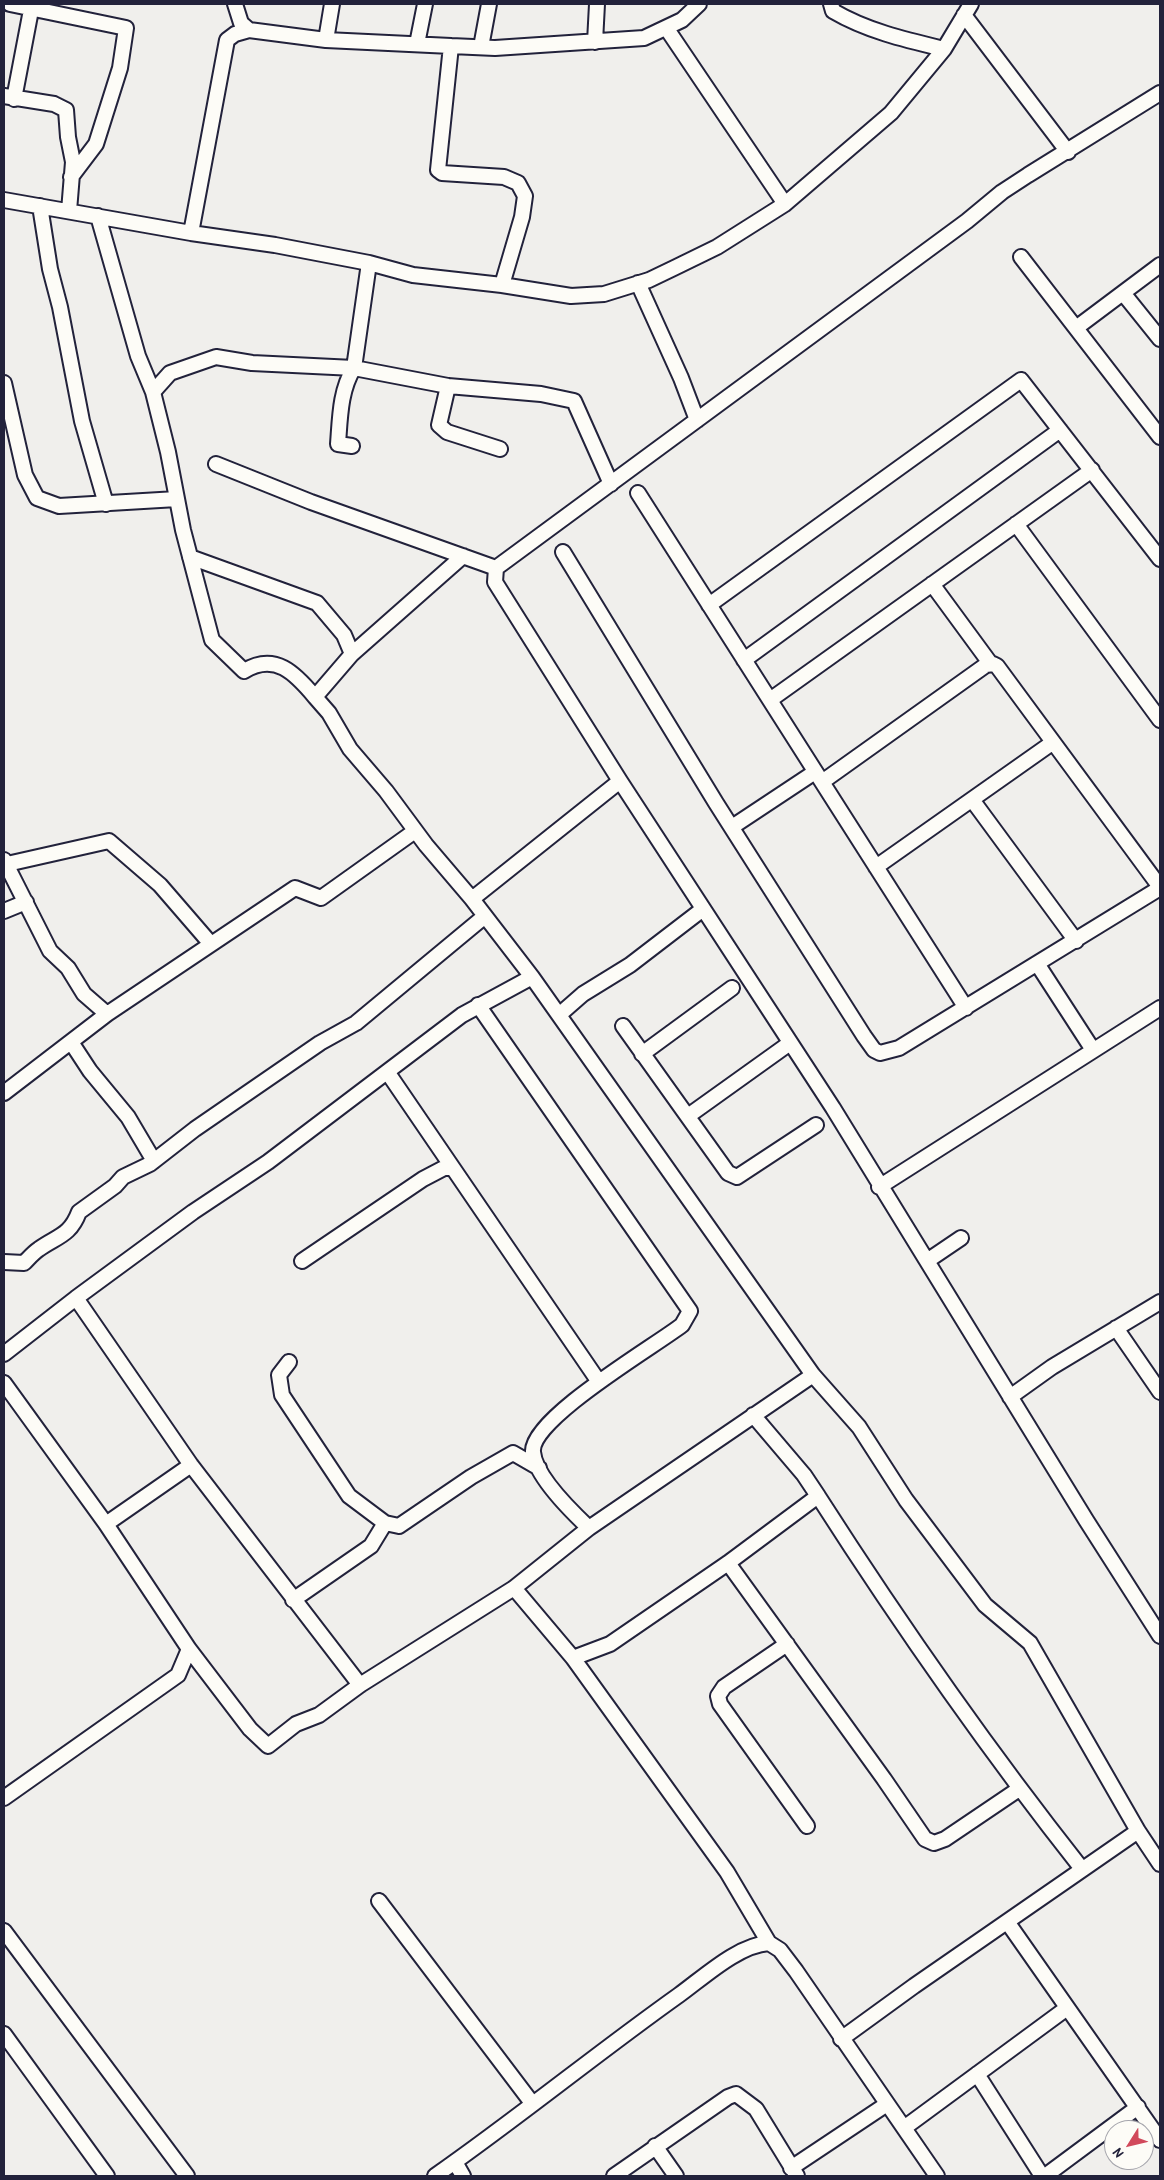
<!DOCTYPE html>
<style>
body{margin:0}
#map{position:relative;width:1164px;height:2180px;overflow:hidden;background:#f0efec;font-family:"Patrick Hand",sans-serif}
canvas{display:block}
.frame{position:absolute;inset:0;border:5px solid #22223b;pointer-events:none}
.north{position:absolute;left:1104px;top:2120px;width:50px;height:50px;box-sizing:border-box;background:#fdfcf7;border:1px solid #a5a5ac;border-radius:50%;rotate:234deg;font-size:14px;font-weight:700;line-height:20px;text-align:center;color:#22223b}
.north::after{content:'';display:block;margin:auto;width:18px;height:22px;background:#d1495b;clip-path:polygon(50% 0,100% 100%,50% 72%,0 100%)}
</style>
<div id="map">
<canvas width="1164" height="2180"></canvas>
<div class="frame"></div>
<div class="north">N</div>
</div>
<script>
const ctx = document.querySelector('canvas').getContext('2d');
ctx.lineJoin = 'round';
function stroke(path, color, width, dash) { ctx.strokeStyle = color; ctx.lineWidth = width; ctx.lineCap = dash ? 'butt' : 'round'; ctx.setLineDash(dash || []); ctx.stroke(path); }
const minor = new Path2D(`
 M 10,4 L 126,28 L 120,68 L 96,144 L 71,177
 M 235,4 L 241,23 L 249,30 L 326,40
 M 332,4 L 326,40 L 451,46 L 438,170 L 442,173 L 504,177 L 518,183 L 525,196 L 522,217 L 502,285
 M 831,4 L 833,11 C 867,31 906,40 944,49
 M 964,15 L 1068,152
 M 667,29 L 785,204
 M 595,42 L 597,4
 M 417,44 L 425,4
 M 451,46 L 495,48 L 644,38 L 682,20 L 699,4
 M 481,47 L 489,4
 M 1160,93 L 1028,175 L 1002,192 L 967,221 L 496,568 L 495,582 L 620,781 L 833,1108 L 1086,1520 L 1160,1636
 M 4,96 L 54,104 L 66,110 L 68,137 L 73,162 L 69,211
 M 14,99 L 31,10
 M 4,200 L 191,233 L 275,245 L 369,263 L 413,275 L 502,285 L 571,296 L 604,294 L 649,280 L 674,268 L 717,247 L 785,204 L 891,113 L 944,49 L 971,4
 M 40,206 L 50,269 L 60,307 L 82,421 L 106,504
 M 98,216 L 138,356 L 153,392 L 168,452 L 183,530 L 212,640 L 244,671 C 275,652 295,673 315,697
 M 191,233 L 227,40 L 235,34 L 249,30
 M 1021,257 L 1160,437
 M 638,283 L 681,378 L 697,420
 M 1123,293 L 1160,339
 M 1076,328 L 1160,265
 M 4,383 L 25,475 L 37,498 L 59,506 L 177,499
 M 448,386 L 439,425 L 447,432 L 500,449
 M 153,392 L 170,373 L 216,357 L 252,363 L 354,368 L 448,386 L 541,394 L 574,401 L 611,484
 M 352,446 L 338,444 C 340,418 340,390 354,368 L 369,263
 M 216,464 L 311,502 L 496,568
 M 638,493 L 822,782
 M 1016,524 L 1160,720
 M 563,552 L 716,803 L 864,1036 L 874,1050 L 880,1053 L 899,1048 L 1160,888
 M 463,556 L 352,654 L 315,697 L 329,713 L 350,749 L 386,791 L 426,845 L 472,899 L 532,977 L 813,1375 L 859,1427 L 906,1500 L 985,1605 L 1030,1643 L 1138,1831 L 1160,1864
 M 190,557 L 317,603 L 344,635 L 352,654
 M 932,584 L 990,663
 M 709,605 L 1021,380 L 1160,559
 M 744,660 L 1060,430
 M 770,700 L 1092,470
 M 973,801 L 1076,941
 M 732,827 L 815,772
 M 4,860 L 50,951 L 68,968 L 84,994 L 107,1014
 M 7,864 L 109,841 L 160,885 L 211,944
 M 876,867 L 1052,743
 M 472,899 L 620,781
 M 4,911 L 26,902
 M 1038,965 L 1093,1050
 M 478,1005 L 690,1311 L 682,1325 C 655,1346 530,1419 533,1452 C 535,1476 572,1512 589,1528
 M 966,1008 L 822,782 L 986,665 L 993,664 L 997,666 L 1160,887
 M 559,1015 L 583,994 L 630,965 L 703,909
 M 623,1026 L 728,1173 L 737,1177 L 816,1125
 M 71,1042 L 90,1071 L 128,1117 L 154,1161
 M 642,1054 L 732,988
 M 388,1073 L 599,1382
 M 4,1093 L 107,1014 L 295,888 L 321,898 L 415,831
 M 688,1116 L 790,1043
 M 879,1187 L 1160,1008
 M 302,1261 L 423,1179 L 444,1168 L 453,1168
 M 927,1261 L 961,1238
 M 4,1262 L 24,1263 C 29,1258 33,1253 39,1249 C 57,1236 70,1236 79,1212 L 115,1186 L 123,1177 L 150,1164 L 195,1129 L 320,1043 L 356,1023 L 485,916
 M 76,1298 L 191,1465 L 360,1685
 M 1116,1328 L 1160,1392
 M 4,1354 L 76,1298 L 193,1212 L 268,1162 L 462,1015 L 532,977
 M 289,1362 L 279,1375 L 282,1395 L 349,1496 L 385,1523 L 399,1526 L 471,1477 L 513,1453 L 539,1468
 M 4,1383 L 106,1524 L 189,1649 L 250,1729 L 268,1746 L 296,1724 L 319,1715 L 360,1685 L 514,1588 L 589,1528 L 813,1375
 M 1010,1397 L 1052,1367 L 1160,1302
 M 818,1496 C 900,1624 988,1750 1082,1869
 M 106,1524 L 191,1465
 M 728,1563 L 884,1779 L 925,1839 L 934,1843 L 945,1839 L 1019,1789
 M 514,1588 L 573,1658 L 727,1872 L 769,1943 L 780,1950 L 796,1971 L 937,2176
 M 293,1600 L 371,1546 L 385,1523
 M 787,1644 L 724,1687 L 718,1696 L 720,1704 L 807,1826
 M 573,1658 L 610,1644 L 728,1563 L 818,1496 L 804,1475 L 753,1415
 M 4,1798 L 178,1675 L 189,1649
 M 379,1901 L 532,2103
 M 1008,1923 L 1160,2140
 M 4,1931 L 187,2176
 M 4,2034 L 107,2176
 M 841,2039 L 914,1986 L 1138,1831
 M 977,2074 L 1042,2176
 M 904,2128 L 1067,2008
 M 655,2146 L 676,2176
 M 455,2162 L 463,2176
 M 791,2168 L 887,2104
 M 435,2176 C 518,2118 596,2054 679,1995 C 704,1977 738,1945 769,1943
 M 614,2176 L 728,2097 L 736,2094 L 756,2109 L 797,2176
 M 1045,2176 L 1138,2107`);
stroke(minor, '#22223b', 18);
stroke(minor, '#fdfcf7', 14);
</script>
